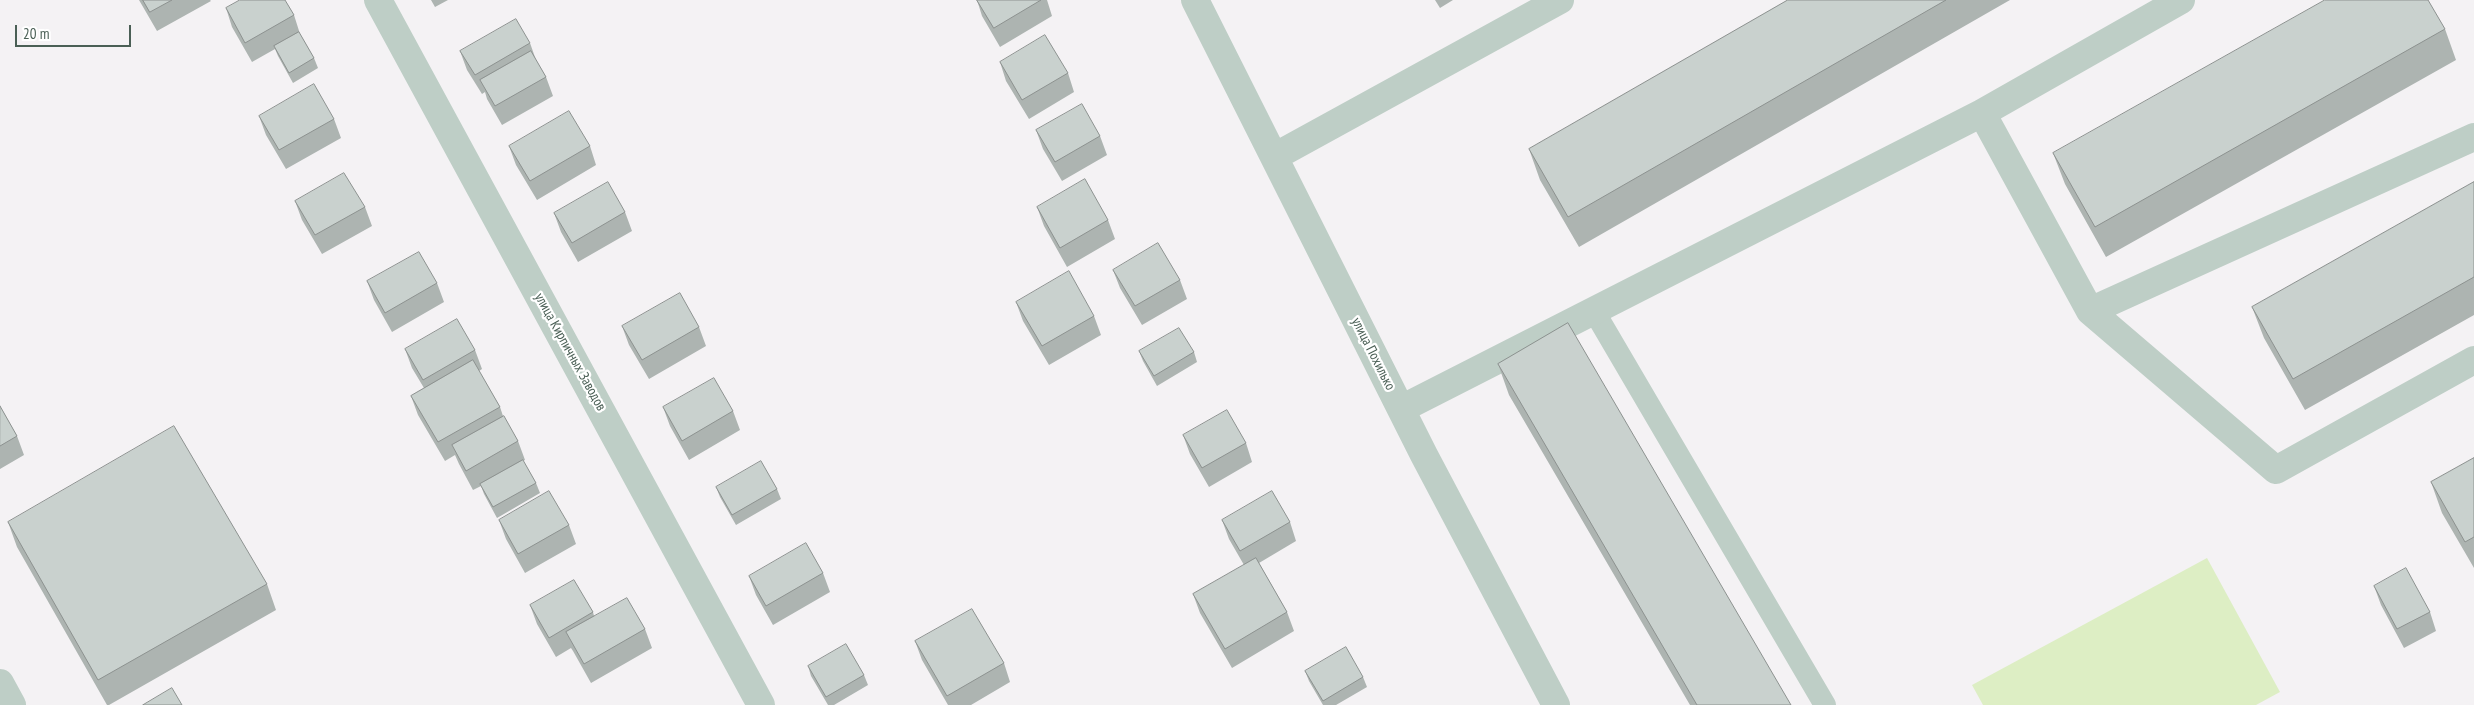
<!DOCTYPE html>
<meta charset="utf-8">
<style>
body{margin:0}
#map{position:relative;width:2474px;height:705px;overflow:hidden;background:#f4f2f4;font-family:"PT Sans Narrow",sans-serif}
canvas{display:block}
.scale{position:absolute;left:15px;top:25px;width:116px;height:22px;box-sizing:border-box;border:2px solid #4a5f55;border-top:0;padding-left:6px;font-size:15px;line-height:18px;white-space:nowrap;color:#4a5f55;-webkit-text-stroke:4px #fff;paint-order:stroke}
</style>
<div id="map">
<canvas width="2474" height="705"></canvas>
<div class="scale">20 m</div>
</div>
<script>
const ctx = document.querySelector('canvas').getContext('2d');
ctx.lineJoin = 'round';
function fillPath(path, color) { ctx.fillStyle = color; ctx.fill(path, 'evenodd'); }
function stroke(path, color, width, dash) { ctx.strokeStyle = color; ctx.lineWidth = width; ctx.lineCap = dash ? 'butt' : 'round'; ctx.setLineDash(dash || []); ctx.stroke(path); }
function write(font, color, halo, rows, align = 'center') {
  ctx.font = font + ' "PT Sans Narrow",sans-serif'; ctx.lineWidth = 4.5; ctx.setLineDash([]); ctx.textBaseline = 'middle'; ctx.strokeStyle = halo; ctx.fillStyle = color; for (const [text, x, y, turn = 0] of rows) {
    ctx.save(); ctx.translate(x, y); ctx.rotate((+turn || 0) * Math.PI / 180); ctx.textAlign = isNaN(turn) ? turn : align; if (halo) ctx.strokeText(text, 0, 0); ctx.fillText(text, 0, 0); ctx.restore();
  }
}
fillPath(new Path2D(`
 M 2207,558 L 2280,692 L 2256,705 L 1983,705 L 1972,685 Z`), '#ddeec4');
stroke(new Path2D(`
 M 1594,311 L 1825,705`), '#becec6', 22);
stroke(new Path2D(`
 M 378,0 L 761,705
 M 1195,0 L 1424,455 L 1556,705
 M 1982,113 L 2181,0
 M 1274,157 L 1560,0
 M 2090,311 L 2276,470 L 2474,360
 M 1401,409 L 1982,113 L 2090,311 L 2474,137
 M 0,683 L 12,705`), '#becec6', 28);
fillPath(new Path2D(`
 M 139,0 L 210,0 L 211,1 L 157,31 Z
 M 431,0 L 448,0 L 435,7 Z
 M 977,0 L 1047,0 L 1052,16 L 1000,47 L 982,16 Z
 M 1435,0 L 1453,0 L 1440,8 Z
 M 1788,0 L 2010,0 L 1579,247 L 1540,180 L 1529,149 Z
 M 226,8 L 294,15 L 300,34 L 314,58 L 318,68 L 293,83 L 278,56 L 275,49 L 252,62 L 232,27 Z
 M 2445,29 L 2456,60 L 2106,257 L 2065,184 L 2053,153 Z
 M 530,43 L 536,60 L 546,77 L 553,96 L 502,125 L 487,99 L 485,92 L 482,94 L 467,70 L 460,51 Z
 M 1000,62 L 1068,73 L 1074,92 L 1029,119 L 1006,81 Z
 M 259,116 L 334,119 L 341,138 L 286,169 L 266,135 Z
 M 1036,130 L 1100,136 L 1107,155 L 1062,181 L 1043,149 Z
 M 509,146 L 590,146 L 596,165 L 537,200 L 516,165 Z
 M 2474,182 L 2474,315 L 2305,410 L 2264,338 L 2252,307 Z
 M 295,201 L 365,207 L 372,226 L 322,254 L 302,220 Z
 M 1037,207 L 1108,220 L 1115,239 L 1067,267 L 1044,226 Z
 M 625,212 L 632,231 L 578,262 L 561,232 L 554,213 Z
 M 1113,270 L 1180,280 L 1187,299 L 1142,325 L 1120,288 Z
 M 367,281 L 437,283 L 444,302 L 392,332 L 374,300 Z
 M 1016,302 L 1094,316 L 1101,335 L 1049,365 L 1023,321 Z
 M 622,326 L 699,327 L 706,346 L 649,379 L 629,345 Z
 M 405,349 L 475,350 L 482,369 L 479,371 L 500,407 L 503,416 L 518,441 L 525,460 L 523,461 L 536,483 L 540,493 L 497,518 L 484,494 L 481,486 L 473,490 L 459,464 L 455,455 L 445,461 L 418,415 L 411,396 L 424,388 L 412,368 Z
 M 1139,351 L 1194,352 L 1197,362 L 1157,386 L 1143,361 Z
 M 1498,364 L 1791,705 L 1690,705 L 1509,395 Z
 M 0,406 L 17,436 L 24,455 L 0,469 Z
 M 663,407 L 733,411 L 740,430 L 689,460 L 670,426 Z
 M 1183,435 L 1246,443 L 1252,462 L 1209,487 L 1190,454 Z
 M 2474,458 L 2474,568 L 2442,513 L 2431,482 Z
 M 716,487 L 777,489 L 781,499 L 736,525 L 720,497 Z
 M 499,520 L 569,525 L 576,544 L 525,573 L 506,539 Z
 M 1222,520 L 1290,522 L 1296,541 L 1259,563 L 1287,612 L 1294,631 L 1232,668 L 1200,613 L 1193,594 L 1244,565 L 1229,539 Z
 M 8,522 L 267,584 L 276,610 L 109,705 L 107,705 L 17,547 Z
 M 823,573 L 830,592 L 773,625 L 756,595 L 749,576 Z
 M 2374,586 L 2430,612 L 2436,631 L 2404,648 L 2381,605 Z
 M 530,605 L 593,612 L 594,616 L 645,629 L 652,648 L 591,683 L 573,651 L 571,648 L 556,657 L 537,624 Z
 M 915,641 L 1004,663 L 1010,682 L 971,705 L 948,705 L 922,660 Z
 M 808,666 L 864,675 L 868,685 L 834,705 L 828,705 L 811,676 Z
 M 1305,671 L 1363,677 L 1367,687 L 1336,705 L 1323,705 L 1309,681 Z`), '#adb4b1');
const building = new Path2D(`
 M 143,0 L 172,0 L 150,12 Z
 M 240,0 L 285,0 L 294,15 L 245,43 L 226,8 Z
 M 977,0 L 1041,0 L 994,28 Z
 M 1788,0 L 1946,0 L 1568,217 L 1529,149 Z
 M 2325,0 L 2428,0 L 2445,29 L 2095,227 L 2053,153 Z
 M 516,19 L 530,43 L 475,75 L 460,51 Z
 M 299,32 L 314,58 L 289,73 L 274,46 Z
 M 1045,35 L 1068,73 L 1022,100 L 1000,62 Z
 M 531,51 L 546,77 L 495,106 L 480,80 Z
 M 314,84 L 334,119 L 279,150 L 259,116 Z
 M 1082,104 L 1100,136 L 1055,162 L 1036,130 Z
 M 569,111 L 590,146 L 530,181 L 509,146 Z
 M 344,173 L 365,207 L 315,235 L 295,201 Z
 M 1085,179 L 1108,220 L 1060,248 L 1037,207 Z
 M 608,182 L 625,212 L 572,243 L 554,213 Z
 M 2474,182 L 2474,277 L 2293,379 L 2252,307 Z
 M 1158,243 L 1180,280 L 1135,306 L 1113,270 Z
 M 419,252 L 437,283 L 385,313 L 367,281 Z
 M 1069,271 L 1094,316 L 1042,346 L 1016,302 Z
 M 680,293 L 699,327 L 642,360 L 622,326 Z
 M 457,319 L 475,350 L 423,380 L 405,349 Z
 M 1568,323 L 1791,705 L 1697,705 L 1498,364 Z
 M 1179,328 L 1194,352 L 1154,376 L 1139,351 Z
 M 473,360 L 500,407 L 438,442 L 411,396 Z
 M 714,378 L 733,411 L 682,441 L 663,407 Z
 M 0,406 L 17,436 L 0,446 Z
 M 1227,410 L 1246,443 L 1202,468 L 1183,435 Z
 M 504,416 L 518,441 L 466,471 L 452,445 Z
 M 174,426 L 267,584 L 98,680 L 8,522 Z
 M 2474,458 L 2474,537 L 2465,542 L 2431,482 Z
 M 523,460 L 536,483 L 493,507 L 480,484 Z
 M 761,461 L 777,489 L 732,515 L 716,487 Z
 M 549,491 L 569,525 L 518,554 L 499,520 Z
 M 1272,491 L 1290,522 L 1240,551 L 1222,520 Z
 M 806,543 L 823,573 L 766,606 L 749,576 Z
 M 1256,558 L 1287,612 L 1225,649 L 1193,594 Z
 M 2406,568 L 2430,612 L 2397,629 L 2374,586 Z
 M 574,580 L 593,612 L 549,638 L 530,605 Z
 M 627,598 L 645,629 L 584,664 L 566,632 Z
 M 972,609 L 1004,663 L 947,696 L 915,641 Z
 M 846,644 L 864,675 L 826,697 L 808,666 Z
 M 1346,647 L 1363,677 L 1323,701 L 1305,671 Z
 M 172,688 L 182,705 L 143,705 Z`);
fillPath(building, '#c9d1ce');
stroke(building, '#8d9290', 1);
write('14px', '#4a5f55', '#fff', [
 ["улица Кирпичных Заводов",570,352,61],
 ["улица Похилько",1373,354,63]
]);
</script>
